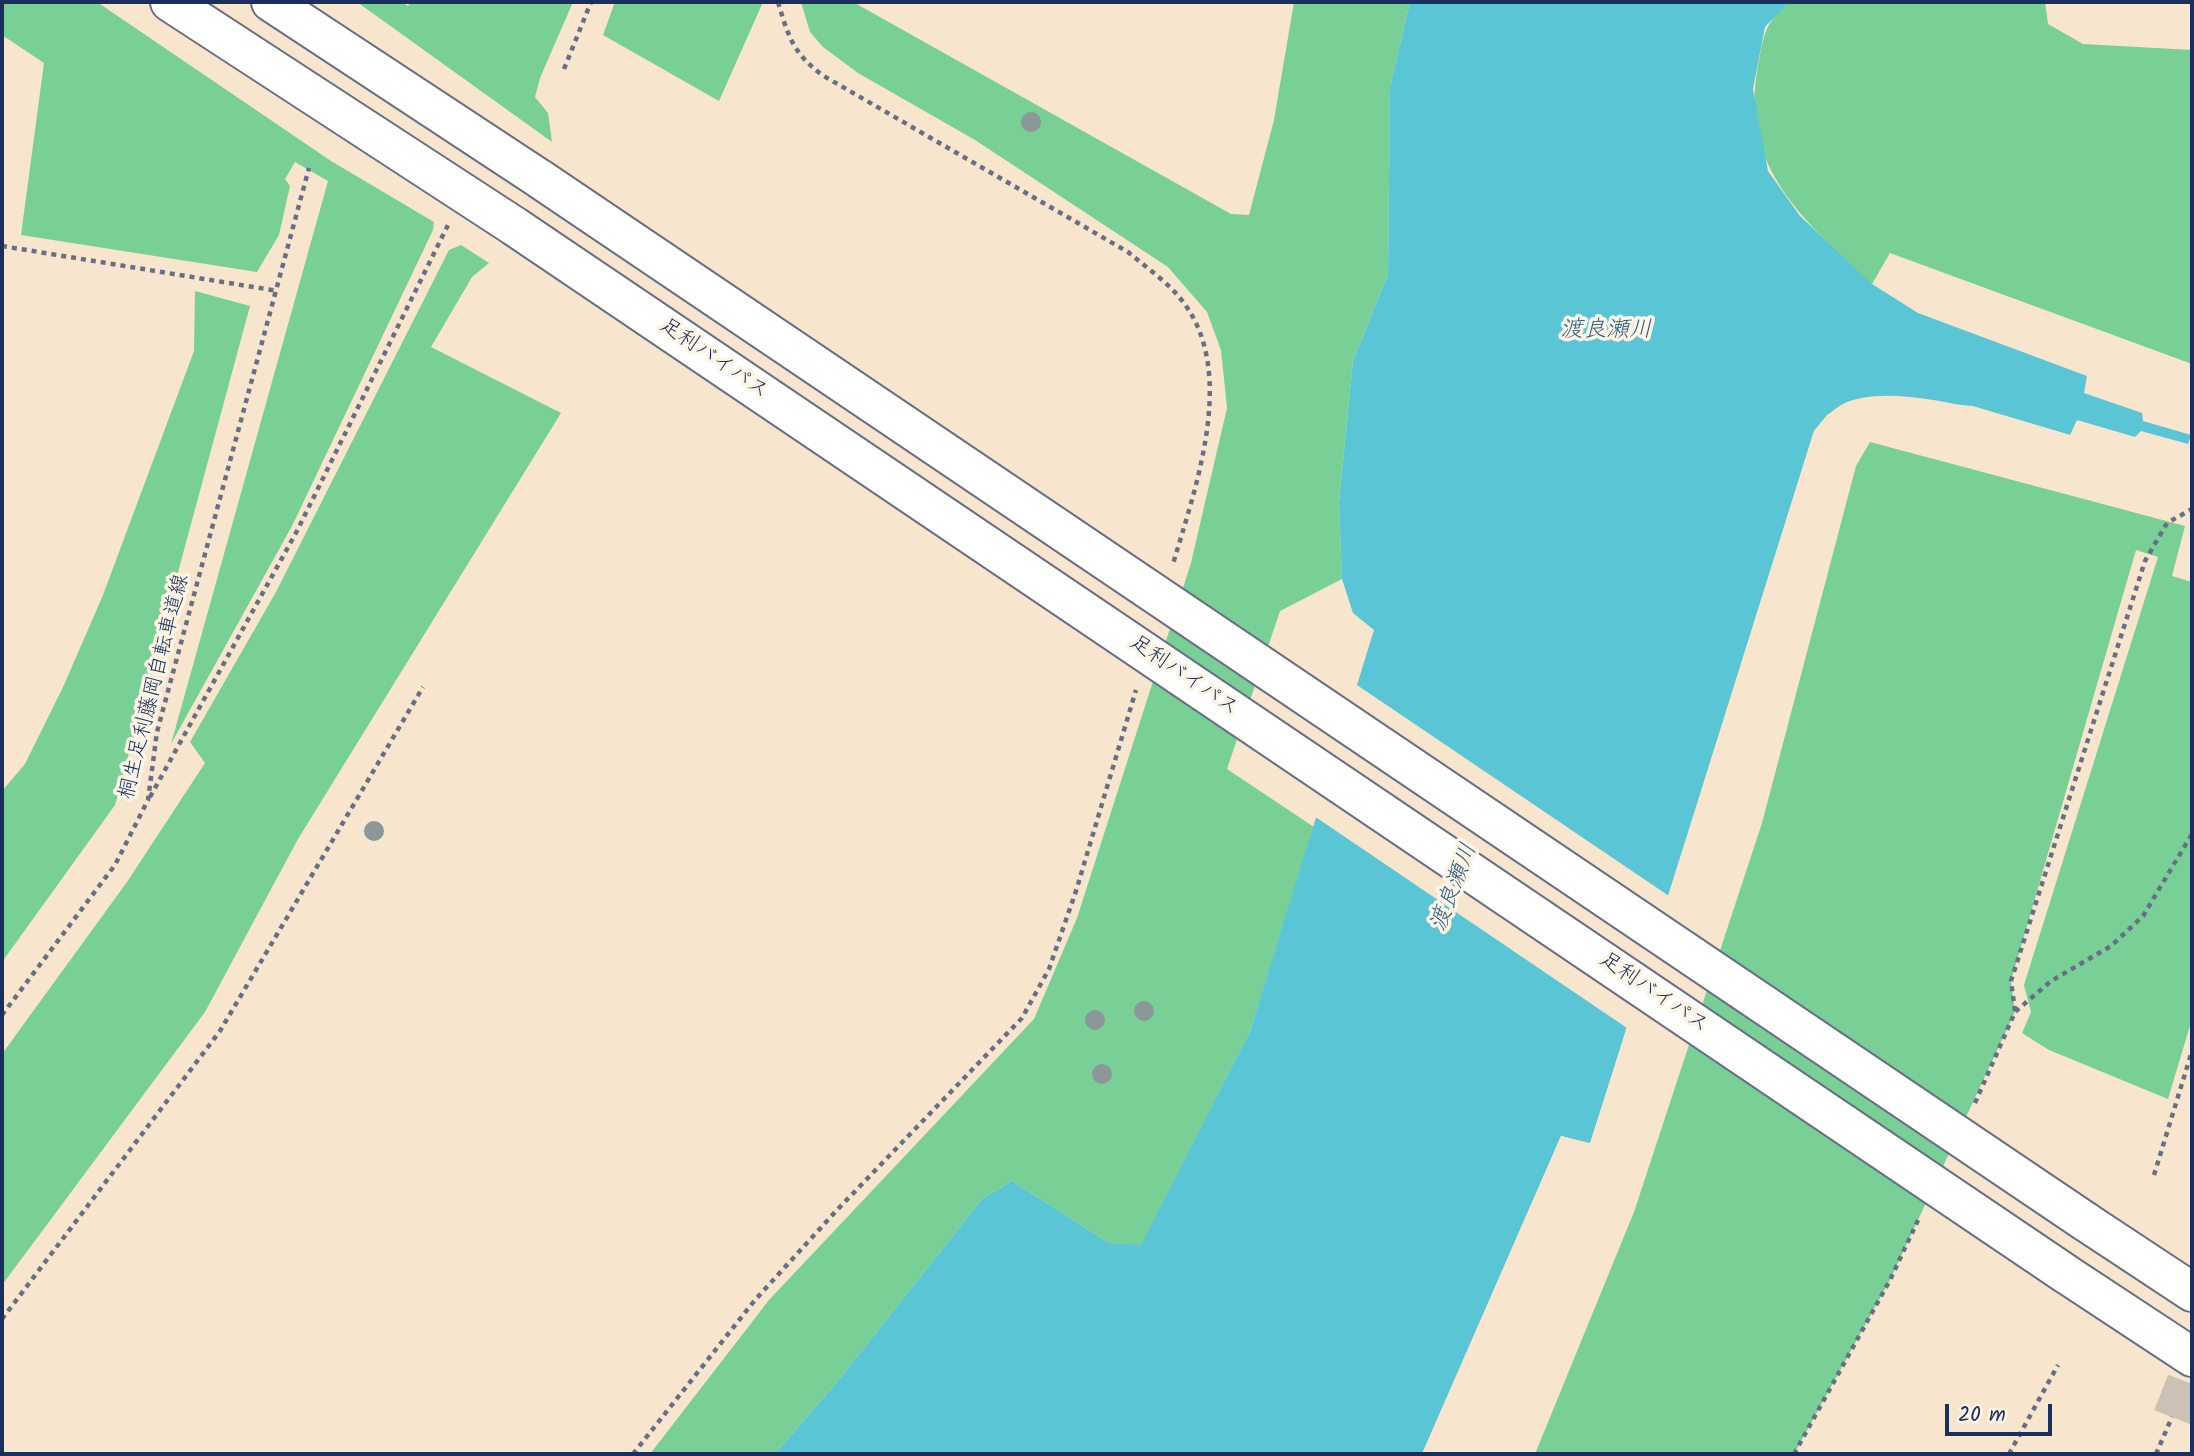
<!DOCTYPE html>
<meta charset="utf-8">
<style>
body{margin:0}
#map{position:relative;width:2194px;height:1456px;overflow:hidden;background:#f7e5cd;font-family:Kalam,sans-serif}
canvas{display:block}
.frame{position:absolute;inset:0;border:4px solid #1b2f5e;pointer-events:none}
.scale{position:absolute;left:1945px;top:1404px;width:107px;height:32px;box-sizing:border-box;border:4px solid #1b2f5e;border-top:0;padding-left:9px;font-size:21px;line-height:24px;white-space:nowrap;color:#1b2f5e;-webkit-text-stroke:5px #fcf5e5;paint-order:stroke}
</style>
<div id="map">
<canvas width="2194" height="1456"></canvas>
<div class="frame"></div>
<div class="scale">20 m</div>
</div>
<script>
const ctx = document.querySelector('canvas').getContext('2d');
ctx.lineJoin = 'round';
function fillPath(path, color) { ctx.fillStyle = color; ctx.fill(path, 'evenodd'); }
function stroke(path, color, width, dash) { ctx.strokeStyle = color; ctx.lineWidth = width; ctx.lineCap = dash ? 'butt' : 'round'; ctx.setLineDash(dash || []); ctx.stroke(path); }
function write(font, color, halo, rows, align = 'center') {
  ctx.font = font + ' Kalam,"Klee One",sans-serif'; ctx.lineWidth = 7; ctx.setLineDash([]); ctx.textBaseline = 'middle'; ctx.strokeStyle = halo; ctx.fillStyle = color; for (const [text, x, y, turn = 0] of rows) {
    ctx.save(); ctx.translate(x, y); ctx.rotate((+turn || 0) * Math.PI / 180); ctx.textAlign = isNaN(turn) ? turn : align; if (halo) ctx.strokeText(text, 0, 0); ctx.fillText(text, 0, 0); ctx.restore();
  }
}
fillPath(new Path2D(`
 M 2,2 L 97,2 L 331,161 L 434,222 L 433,230 L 292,526 L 171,744 L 328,181 L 295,162 L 285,179 L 290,186 L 279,235 L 257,272 L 21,235 L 44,63 L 2,35 Z
 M 357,2 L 402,2 L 408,6 L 411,2 L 573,2 L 540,78 L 535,97 L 548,113 L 552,142 Z
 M 615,2 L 763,2 L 719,101 L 603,35 Z
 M 801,2 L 853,2 L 1231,214 L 1249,215 L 1274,120 L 1294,2 L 1410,2 L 1390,87 L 1388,274 L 1353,361 L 1339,502 L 1342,579 L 1280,611 L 1227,769 L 1314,827 L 1250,1031 L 1141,1246 L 1109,1243 L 1012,1181 L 982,1199 L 837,1382 L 775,1454 L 650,1454 L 769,1300 L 1034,1019 L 1077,918 L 1191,563 L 1227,408 L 1221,350 L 1207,312 L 1168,267 L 975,140 L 858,73 L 823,47 L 810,32 Z
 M 1789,2 L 2045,2 L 2048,24 L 2083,44 L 2192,50 L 2192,364 L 1890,253 L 1872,284 C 1806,222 1738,168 1758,66 C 1764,34 1764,24 1789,2 Z
 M 461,245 L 489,263 L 472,277 L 431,347 L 561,413 L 298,839 L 205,1012 L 2,1285 L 2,1054 L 127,882 L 205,763 L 190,742 L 276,592 L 449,250 Z
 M 195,291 L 250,306 L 115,805 L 2,962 L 2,791 L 25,764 L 64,685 L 103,595 L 194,351 Z
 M 1870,442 L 2185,526 L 2172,576 L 2192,582 L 2192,1019 L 2168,1099 L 2049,1050 L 2022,1033 L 2031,1012 L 2024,985 L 2158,557 L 2136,550 L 2011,981 L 2015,1012 L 1890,1280 L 1794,1454 L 1535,1454 L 1634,1212 L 1762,823 L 1856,466 Z`), '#78d096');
fillPath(new Path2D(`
 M 1410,2 L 1789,2 L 1765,27 L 1753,89 L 1768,171 L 1800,216 L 1872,284 L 1918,313 L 2087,376 L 2084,393 L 2142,413 L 2143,421 L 2191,435 L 2188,444 L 2141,431 L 2135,437 L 2077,420 L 2070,435 C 2017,420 1891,377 1841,405 C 1830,412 1822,421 1814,431 L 1590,1144 L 1561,1136 L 1422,1454 L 775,1454 L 837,1382 L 982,1199 L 1012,1181 L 1109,1243 L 1141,1245 L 1250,1031 L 1374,630 L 1353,613 L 1342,579 L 1339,502 L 1353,361 L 1388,274 L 1390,87 Z`), '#5ac5d4');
fillPath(new Path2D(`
 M 1871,397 L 1973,406 L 2070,435 L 2069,438 L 1972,410 L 1872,401 L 1845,407 L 1830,417 L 1817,433 L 1594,1145 L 1590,1147 L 1563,1140 L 1426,1454 L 1422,1454 L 1561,1136 L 1590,1143 L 1627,1028 L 1314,816 L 1354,683 L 1669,896 L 1814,431 L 1827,415 L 1844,404 Z`), '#f7e5cd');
stroke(new Path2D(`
 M 2172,1417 L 2192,1366`), '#cbc1b7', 38, [38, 19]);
const highway = new Path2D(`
 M 170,2 L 514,226
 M 271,2 L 540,179
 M 2086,1222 L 2192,1292
 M 2066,1274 L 2192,1357`);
stroke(highway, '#686f85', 42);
stroke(new Path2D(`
 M 778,2 C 788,36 793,53 822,75 L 1128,252 C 1148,269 1171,284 1186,306 C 1236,377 1195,489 1173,564
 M 564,69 L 591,2
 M 2,246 L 278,291
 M 150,797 L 297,531 L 448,225
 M 2015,1011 L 2011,981 L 2145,561 L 2167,523 L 2192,509
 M 2,1015 L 115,865 L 148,800 L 157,732 L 309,168
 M 1975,1103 L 2015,1012 L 2051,981 L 2111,946 L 2143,916 L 2192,834
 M 2154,1175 L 2192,1051
 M 2,1319 L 220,1031 L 423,687
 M 633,1454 L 755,1300 L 837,1210 L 1022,1018 L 1049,969 L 1076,891 L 1136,690
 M 1794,1454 L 1890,1280 L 1919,1218
 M 2009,1454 L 2058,1365
 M 2156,1454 L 2172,1417`), '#686f85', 4.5, [5, 5]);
stroke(highway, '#fff', 38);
const highwayBridge = new Path2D(`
 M 540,179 L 2086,1222
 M 514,226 L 2066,1274`);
stroke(highwayBridge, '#686f85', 42, []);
stroke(highwayBridge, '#fff', 38);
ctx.fillStyle = '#8b9798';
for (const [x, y] of [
 [1031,122],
 [374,831],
 [1144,1011],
 [1095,1020],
 [1102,1074]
]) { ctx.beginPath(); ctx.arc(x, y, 10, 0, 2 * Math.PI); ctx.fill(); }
write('21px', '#1b2f5e', '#fcf5e5', [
 ["足利バイパス",713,360,34],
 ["足利バイパス",1183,677,34],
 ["桐生足利藤岡自転車道線",156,687,-76],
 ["足利バイパス",1653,994,34]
]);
write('italic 23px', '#2e5c81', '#fcf5e5', [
 ["渡良瀬川",1606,332],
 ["渡良瀬川",1456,888,-69]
]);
</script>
